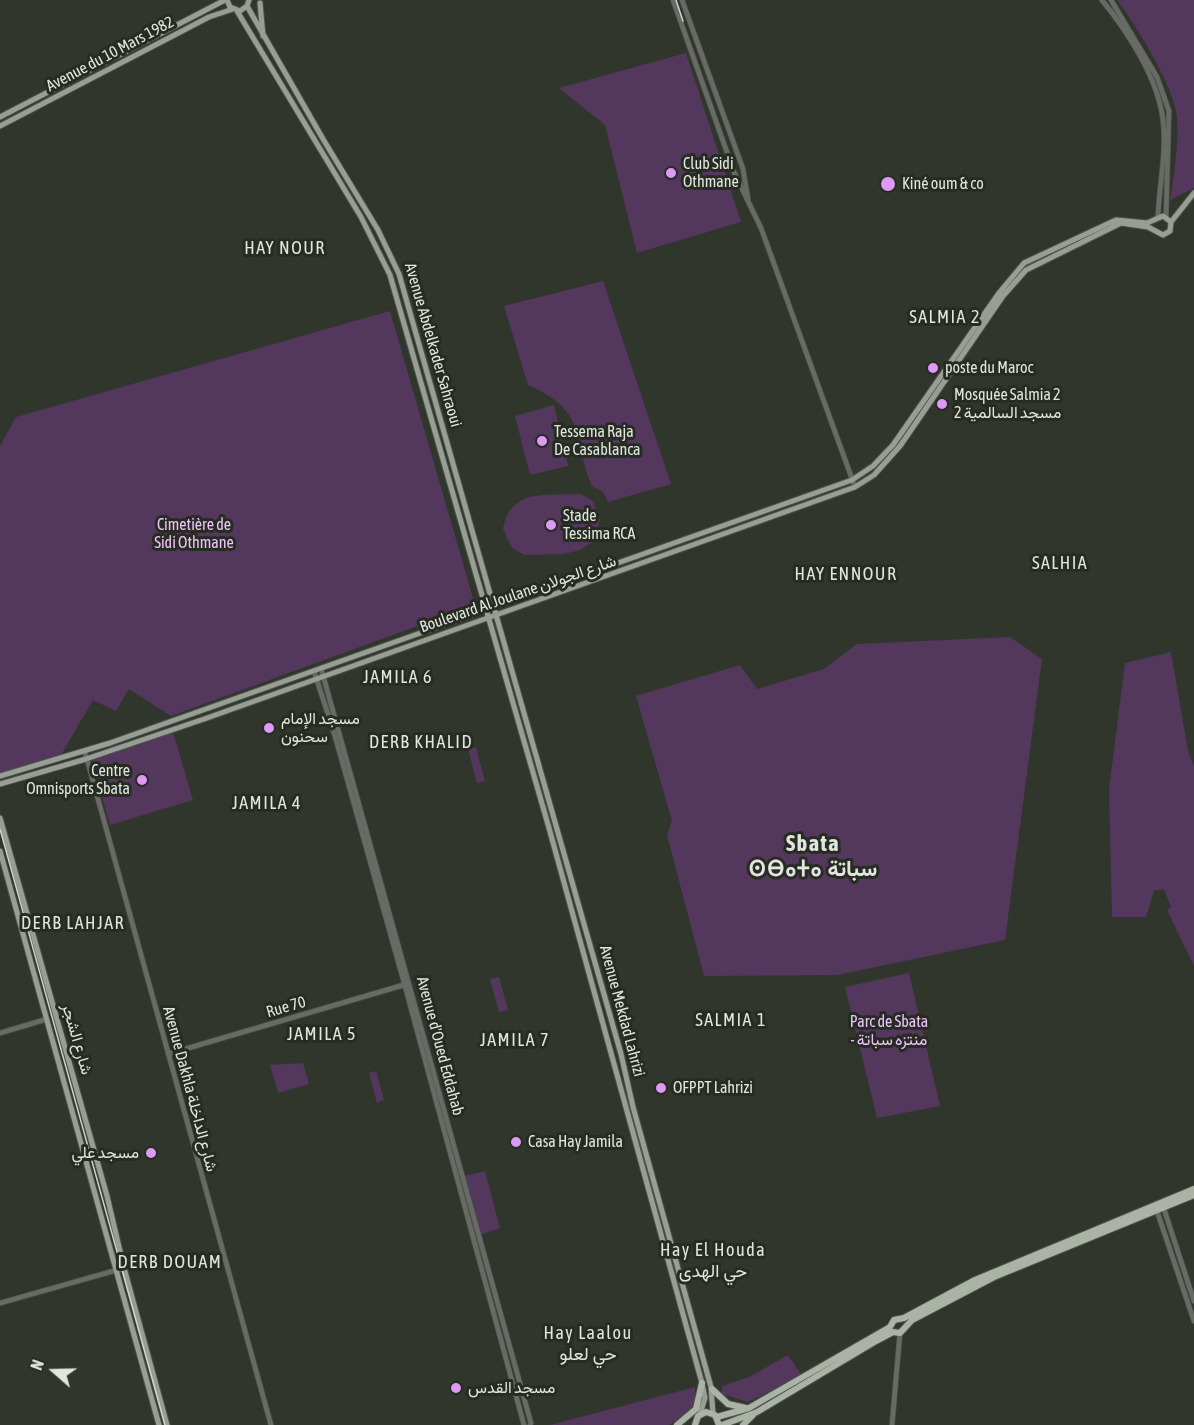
<!DOCTYPE html>
<meta charset="utf-8">
<style>
body{margin:0}
#map{position:relative;width:1194px;height:1425px;overflow:hidden;background:#31362d;font-family:"Asap Condensed",sans-serif}
canvas{display:block}
.north{position:absolute;left:24px;top:1341px;width:60px;height:60px;-webkit-text-stroke:4px #272c23;paint-order:stroke;rotate:290deg;font-size:16px;font-weight:700;line-height:24px;text-align:center;color:#e1e5df}
.north::after{content:'';display:block;margin:auto;width:21px;height:27px;background:#e1e5df;clip-path:polygon(50% 0,100% 100%,50% 72%,0 100%)}
</style>
<div id="map">
<canvas width="1194" height="1425"></canvas>
<div class="north">N</div>
</div>
<script>
const ctx = document.querySelector('canvas').getContext('2d');
ctx.lineJoin = 'round';
function fillPath(path, color) { ctx.fillStyle = color; ctx.fill(path, 'evenodd'); }
function stroke(path, color, width, dash) { ctx.strokeStyle = color; ctx.lineWidth = width; ctx.lineCap = dash ? 'butt' : 'round'; ctx.setLineDash(dash || []); ctx.stroke(path); }
function write(font, color, halo, rows, align = 'center') {
  ctx.font = font + ' "Asap Condensed",Vazirmatn,"Noto Sans Tifinagh",sans-serif'; ctx.lineWidth = 6; ctx.setLineDash([]); ctx.textBaseline = 'middle'; ctx.strokeStyle = halo; ctx.fillStyle = color; for (const [text, x, y, turn = 0] of rows) {
    ctx.save(); ctx.translate(x, y); ctx.rotate((+turn || 0) * Math.PI / 180); ctx.textAlign = isNaN(turn) ? turn : align; if (halo) ctx.strokeText(text, 0, 0); ctx.fillText(text, 0, 0); ctx.restore();
  }
}
fillPath(new Path2D(`
 M 1117,0 L 1194,0 L 1194,188 L 1170,200 C 1174,179 1181,126 1175,107 C 1167,76 1136,25 1117,0 Z
 M 686,53 L 741,222 L 637,253 L 605,125 L 559,88 Z
 M 603,281 L 671,484 L 608,502 L 603,492 L 592,486 C 571,434 588,412 528,385 L 504,306 Z
 M 390,311 L 475,605 L 171,716 L 129,689 L 116,711 L 93,700 L 61,755 L 0,774 L 0,446 L 16,417 Z
 M 554,405 L 568,466 L 530,475 L 515,416 Z
 M 581,494 L 593,501 L 600,520 L 594,541 L 580,550 L 564,554 L 525,555 L 512,548 L 503,529 C 511,487 547,496 581,494 Z
 M 1010,637 L 1042,659 L 1005,940 L 837,975 L 704,976 L 667,835 L 672,821 L 636,696 L 740,665 L 757,689 L 824,669 L 857,644 Z
 M 1171,652 L 1188,751 L 1194,766 L 1194,966 L 1167,910 L 1171,907 L 1164,889 L 1154,891 L 1146,917 L 1112,917 L 1109,790 L 1125,663 Z
 M 173,732 L 193,800 L 110,825 L 92,760 Z
 M 476,747 L 485,781 L 477,783 L 468,749 Z
 M 909,973 L 940,1106 L 877,1118 L 845,987 Z
 M 499,977 L 508,1010 L 499,1012 L 490,979 Z
 M 303,1063 L 309,1084 L 278,1093 L 270,1065 Z
 M 376,1071 L 384,1100 L 377,1103 L 369,1073 Z
 M 485,1171 L 500,1228 L 480,1235 L 464,1176 Z
 M 788,1355 L 802,1376 L 748,1402 L 722,1394 L 722,1386 L 749,1377 Z
 M 695,1387 L 695,1404 L 688,1414 L 669,1425 L 550,1425 Z`), '#53375c');
const minor = new Path2D(`
 M 673,0 L 734,172 L 761,228 L 855,487
 M 682,0 L 743,169 L 748,199
 M 1102,0 C 1128,32 1158,78 1163,120 C 1167,151 1159,186 1158,217
 M 1111,0 L 1157,77 L 1169,111 L 1166,217
 M 321,668 L 531,1423 L 530,1425
 M 314,671 L 335,736 L 405,986 L 524,1425
 M 85,752 L 271,1425
 M 0,1033 L 47,1019
 M 168,1054 L 407,984
 M 1164,1209 L 1194,1301
 M 1157,1211 L 1194,1321
 M 0,1303 L 124,1268
 M 892,1425 L 900,1333`);
const major = new Path2D(`
 M 227,0 L 230,7 L 240,11 L 247,6 L 249,0
 M 260,3 L 263,36
 M 247,6 L 323,139 L 378,230 L 399,274 L 621,1054 L 633,1107 L 711,1387 L 713,1414
 M 237,11 L 361,217 L 390,275 L 549,828 L 702,1383 L 705,1398 L 700,1414
 M 0,117 L 225,0
 M 0,126 L 209,17 L 233,9
 M 1171,222 L 1194,193
 M 0,776 L 110,743 L 852,480 L 873,466 L 893,445 L 999,293 L 1024,263 L 1116,220 L 1147,223 L 1163,216 L 1171,222 L 1170,231 L 1163,235 L 1148,227 L 1121,223 L 1026,270 L 1003,296 L 900,446 L 874,475 L 855,487 L 207,718 L 86,759 L 0,784
 M 0,818 L 107,1196 L 124,1268 L 167,1425
 M 0,851 L 159,1425`);
const highway = new Path2D(`
 M 712,1389 L 728,1404 L 746,1408
 M 717,1417 L 749,1408 L 890,1327 L 894,1320 L 904,1318 L 975,1280 L 1194,1189
 M 677,1425 L 696,1409 L 702,1383
 M 695,1425 L 698,1416 L 706,1412 L 715,1415 L 719,1425
 M 722,1425 L 757,1412 L 876,1341 L 893,1332 L 900,1333 L 912,1320 L 994,1277 L 1194,1195
 M 743,1425 L 753,1415`);
stroke(minor, '#4d5249', 6);
stroke(major, '#4d5249', 7);
stroke(highway, '#4d5249', 8);
stroke(minor, '#676a65', 4.5);
stroke(major, '#989e95', 5);
stroke(highway, '#abb3a7', 6);
stroke(new Path2D(`
 M 676,0 L 683,21
 M 0,829 L 165,1425`), '#cfd3cc', 1.5);
for (const [x, y, r, color] of [
 [671,173,6,"#dd99f3"],
 [888,184,8,"#dd99f3"],
 [933,368,6,"#dd99f3"],
 [942,404,6,"#dd99f3"],
 [542,441,6,"#dd99f3"],
 [551,525,6,"#dd99f3"],
 [269,728,6,"#dd99f3"],
 [142,780,6,"#dd99f3"],
 [661,1088,6,"#dd99f3"],
 [516,1142,6,"#dd99f3"],
 [151,1153,6,"#dd99f3"],
 [456,1388,6,"#dd99f3"]
]) { const dot = new Path2D(); dot.arc(x, y, r, 0, 2 * Math.PI); ctx.fillStyle = color; ctx.fill(dot); stroke(dot, '#272c23', 2); }
write('16px', '#e1e5df', '#272c23', [
 ["Avenue du 10 Mars 1982",110,54,-28],
 ["Avenue Abdelkader Sahraoui",433,345,74],
 ["Boulevard Al Joulane شارع الجولان",518,594,-19],
 ["Rue 70",286,1007,-16],
 ["Avenue Mekdad Lahrizi",622,1011,75],
 ["شارع الشجر",77,1039,74],
 ["Avenue d'Oued Eddahab",440,1046,75],
 ["Avenue Dakhla شارع الداخلة",190,1089,75]
]);
write('16px', '#e1e5df', '#272c23', [
 ["Club Sidi",683,164],
 ["Othmane",683,182],
 ["Kiné oum & co",902,184],
 ["poste du Maroc",945,368],
 ["Mosquée Salmia 2",954,395],
 ["مسجد السالمية 2",954,413],
 ["Tessema Raja",554,432],
 ["De Casablanca",554,450],
 ["Stade",563,516],
 ["Tessima RCA",563,534],
 ["مسجد الإمام",281,719],
 ["سحنون",281,737],
 ["Centre",130,771,"right"],
 ["Omnisports Sbata",130,789,"right"],
 ["OFPPT Lahrizi",673,1088],
 ["Casa Hay Jamila",528,1142],
 ["مسجد علي",139,1153,"right"],
 ["مسجد القدس",468,1388]
], 'left');
write('16px', '#eec2fd', '#272c23', [
 ["Cimetière de",194,525],
 ["Sidi Othmane",194,543],
 ["Parc de Sbata",889,1022],
 ["- منتزه سباتة",889,1040]
]);
ctx.letterSpacing = '1.5px';
write('18px', '#e1e5df', '#272c23', [
 ["HAY NOUR",285,248],
 ["SALMIA 2",945,317],
 ["SALHIA",1060,563],
 ["HAY ENNOUR",846,574],
 ["JAMILA 6",398,677],
 ["DERB KHALID",421,742],
 ["JAMILA 4",267,803],
 ["DERB LAHJAR",73,923],
 ["SALMIA 1",731,1020],
 ["JAMILA 5",322,1034],
 ["JAMILA 7",515,1040],
 ["Hay El Houda",713,1250],
 ["حي الهدى",713,1271],
 ["DERB DOUAM",170,1262],
 ["Hay Laalou",588,1333],
 ["حي لعلو",588,1354]
]);
ctx.letterSpacing = '0px';
ctx.letterSpacing = '1.5px';
write('bold 22px', '#e1e5df', '#272c23', [
 ["Sbata",813,844],
 ["ⵙⴱⴰⵜⴰ سباتة",813,869]
]);
ctx.letterSpacing = '0px';
</script>
